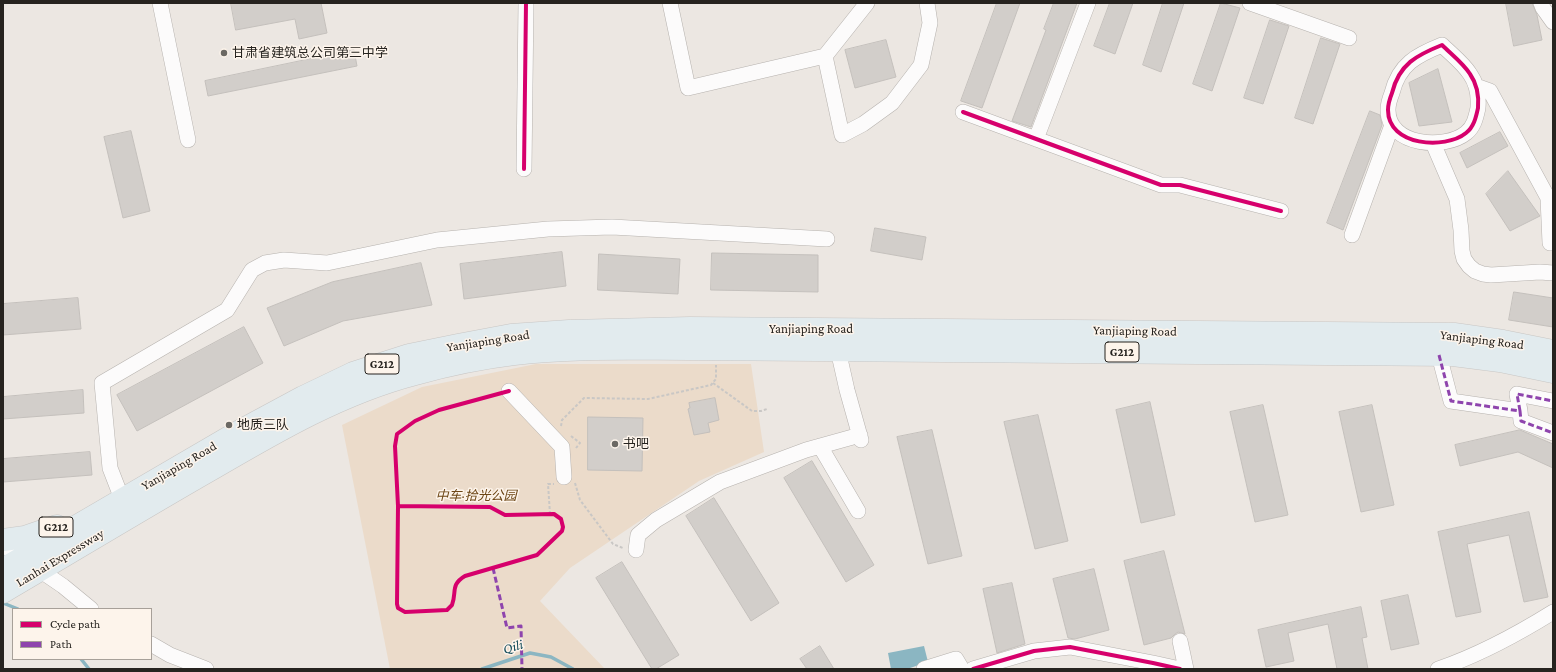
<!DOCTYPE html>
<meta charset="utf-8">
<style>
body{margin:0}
#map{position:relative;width:1556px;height:672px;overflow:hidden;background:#ece7e2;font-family:"Crimson Pro",serif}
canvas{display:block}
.frame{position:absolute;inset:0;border:4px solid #26231f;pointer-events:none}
.legend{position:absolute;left:12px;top:608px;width:140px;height:52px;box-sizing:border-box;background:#fdf4eb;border:1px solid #a7a099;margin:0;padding:5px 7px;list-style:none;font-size:12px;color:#26231f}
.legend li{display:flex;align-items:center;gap:8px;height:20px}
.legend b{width:20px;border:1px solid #a7a099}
</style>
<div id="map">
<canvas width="1556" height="672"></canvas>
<div class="frame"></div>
<ul class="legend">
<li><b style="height:5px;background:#d6006c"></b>Cycle path</li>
<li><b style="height:5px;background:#8e44ad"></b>Path</li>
</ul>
</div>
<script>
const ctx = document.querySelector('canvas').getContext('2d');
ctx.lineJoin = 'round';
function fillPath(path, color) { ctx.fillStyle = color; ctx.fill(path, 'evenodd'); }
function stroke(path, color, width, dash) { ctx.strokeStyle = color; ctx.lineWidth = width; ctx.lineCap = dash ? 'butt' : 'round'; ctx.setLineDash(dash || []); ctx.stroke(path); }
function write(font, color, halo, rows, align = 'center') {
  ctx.font = font + ' "Crimson Pro","Noto Sans SC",serif'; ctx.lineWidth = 3; ctx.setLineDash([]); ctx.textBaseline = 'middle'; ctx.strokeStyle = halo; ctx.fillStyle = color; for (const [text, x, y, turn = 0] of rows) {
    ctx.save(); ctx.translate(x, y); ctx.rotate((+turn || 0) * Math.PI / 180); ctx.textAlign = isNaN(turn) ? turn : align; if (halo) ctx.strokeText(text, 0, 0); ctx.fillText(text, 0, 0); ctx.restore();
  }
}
fillPath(new Path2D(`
 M 536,364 L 751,364 L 764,452 L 699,481 L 570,568 L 540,601 L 605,669 L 390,669 L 342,425 L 422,387 Z`), '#ebdbca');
fillPath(new Path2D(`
 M 924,646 L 928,662 L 907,669 L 891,669 L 888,653 Z`), '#8bb6c2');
stroke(new Path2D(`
 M 3,603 L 18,609
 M 81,659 L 89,669
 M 482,669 L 530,653 L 551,657 L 573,669`), '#8bb6c2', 3.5);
const building = new Path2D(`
 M 231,3 L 321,3 L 327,33 L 299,39 L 295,19 L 236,30 Z
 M 997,3 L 1020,3 L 982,108 L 961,101 Z
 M 1054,3 L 1077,3 L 1031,127 L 1012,121 L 1046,30 L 1044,29 Z
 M 1110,3 L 1133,3 L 1115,54 L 1094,46 Z
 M 1163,3 L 1184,3 L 1161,72 L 1143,65 Z
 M 1221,3 L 1240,8 L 1212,91 L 1193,84 Z
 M 1506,3 L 1532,3 L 1537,15 L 1542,40 L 1514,46 Z
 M 1270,20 L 1289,26 L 1263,104 L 1244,98 Z
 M 1321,38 L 1340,44 L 1313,124 L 1295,118 Z
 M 886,40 L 896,77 L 855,88 L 845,50 Z
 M 354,50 L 357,66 L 208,96 L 205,81 Z
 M 1438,69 L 1452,122 L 1419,126 L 1409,83 Z
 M 1370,111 L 1380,115 L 1382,125 L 1343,230 L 1327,223 Z
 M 131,131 L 150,211 L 123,218 L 104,137 Z
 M 1500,132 L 1508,146 L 1467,168 L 1460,153 Z
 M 1508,171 L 1540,216 L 1510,231 L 1486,194 Z
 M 875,228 L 926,237 L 922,260 L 871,251 Z
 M 562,252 L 566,286 L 464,299 L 460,264 Z
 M 712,253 L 818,255 L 818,292 L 711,290 Z
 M 599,254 L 680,259 L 678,294 L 598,290 Z
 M 421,263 L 432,305 L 343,321 L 284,346 L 267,308 L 332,282 Z
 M 1514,292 L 1553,298 L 1553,327 L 1509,320 Z
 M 78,298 L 81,329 L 3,335 L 3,304 Z
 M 244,327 L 263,363 L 137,431 L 117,395 Z
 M 83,390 L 84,413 L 3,419 L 3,397 Z
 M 715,398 L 719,420 L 708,423 L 710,432 L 694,435 L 688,409 L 690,408 L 689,403 Z
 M 1150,402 L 1175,515 L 1141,523 L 1116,410 Z
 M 1263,405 L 1288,515 L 1255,522 L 1230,412 Z
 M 1372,405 L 1394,505 L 1361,512 L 1339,412 Z
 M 1038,415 L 1068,541 L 1035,549 L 1004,422 Z
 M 588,417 L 643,418 L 642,471 L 588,470 Z
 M 932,430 L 962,556 L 928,564 L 897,437 Z
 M 1520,430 L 1553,444 L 1553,468 L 1518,452 L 1460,466 L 1455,445 Z
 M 90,452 L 92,475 L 3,482 L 3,459 Z
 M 812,461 L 874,565 L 846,582 L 784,478 Z
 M 714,498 L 779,603 L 751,621 L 686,516 Z
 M 1529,512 L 1548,597 L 1524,602 L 1509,535 L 1467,544 L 1481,612 L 1456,617 L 1438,532 Z
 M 1164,551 L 1185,634 L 1178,632 L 1174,635 L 1171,638 L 1144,645 L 1124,561 Z
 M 622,562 L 679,655 L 656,669 L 652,669 L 596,578 Z
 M 1094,569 L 1109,630 L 1075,639 L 1068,638 L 1053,579 Z
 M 1012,583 L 1025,644 L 997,653 L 983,589 Z
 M 1408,595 L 1419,644 L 1391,650 L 1381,601 Z
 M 1361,607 L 1367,637 L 1362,638 L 1368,669 L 1337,669 L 1328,624 L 1288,633 L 1294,661 L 1266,667 L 1258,630 Z
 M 820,646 L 834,669 L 807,669 L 800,659 Z`);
fillPath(building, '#d2ceca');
stroke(building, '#c4c0bc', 1);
const minor = new Path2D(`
 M 160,3 L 188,140
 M 670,3 L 688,88 L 825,56 L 867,3
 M 1250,3 L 1349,38
 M 1541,3 L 1543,8 L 1553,22
 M 1442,45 C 1451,54 1463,63 1470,74 C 1477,84 1479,96 1478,108 C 1476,117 1474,127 1466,133 C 1445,150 1388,146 1388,110 C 1388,105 1390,98 1392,93 C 1399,64 1417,55 1442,45 Z
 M 825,56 L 842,135 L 863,124 L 892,103 L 921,65 L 930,23 L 927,3
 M 1476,86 L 1490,91 L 1548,198 L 1550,243 L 1553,243
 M 963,112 L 1161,185 L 1180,185 L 1281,211
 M 1036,139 L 1088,3
 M 1433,143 L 1457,199 L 1461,230 L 1462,251 L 1464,259 L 1469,266 L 1475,271 L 1483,274 L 1491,275 L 1540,272 L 1553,273
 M 524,169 L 526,3
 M 1352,235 L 1392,125
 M 838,350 L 847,390 L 861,440
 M 1439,355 L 1451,401 L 1520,411 L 1521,421 L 1553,433
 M 509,391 L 562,447 L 564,477
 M 1520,411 L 1517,394 L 1553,401
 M 820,446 L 858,511
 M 122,499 L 110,468 L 102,383 L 227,310 L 252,270 L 265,263 L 284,260 L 327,263 L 437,240 L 548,229 L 612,227 L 827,239
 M 3,545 L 63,586 L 91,609
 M 636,550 L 638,535 L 656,520 L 720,482 L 806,450 L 860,435
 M 1180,641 L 1186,669
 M 151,644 L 170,655 L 206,669
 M 924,669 L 956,659 L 962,669
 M 973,669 L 1034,651 L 1070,647 L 1153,663 L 1180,669
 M 1438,669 C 1479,655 1516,635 1553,612`);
const highway = new Path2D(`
 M 3,540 L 25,537 L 57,526
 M 3,569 L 238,432 L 303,397 L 353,373 L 409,355 L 458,345 L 511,335 L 569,331 L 690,328 L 1454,334 L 1503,341 L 1553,351
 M 3,592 C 73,551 142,509 212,469 C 277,431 342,393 415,374 C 447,365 481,358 514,354 C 572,347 631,349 689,349 L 1453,355 L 1500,361 L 1553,372`);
stroke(minor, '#b6b2ae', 16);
stroke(highway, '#c8c6c4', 23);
stroke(new Path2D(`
 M 713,383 L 752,411 L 761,411 L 767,409
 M 561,426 L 562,420 L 584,398 L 648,399 L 711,385 L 716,379 L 716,365
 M 571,436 L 580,443 L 576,448
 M 575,483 L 580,500 L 613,544 L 623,548
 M 550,514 L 548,484 L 554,484`), '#c9c7c5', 2, [3, 2]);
stroke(minor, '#fcfbfb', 15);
stroke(highway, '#e2ebee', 22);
stroke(new Path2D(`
 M 1439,355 L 1451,401 L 1520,411 L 1521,421 L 1553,433
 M 1520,411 L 1517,394 L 1553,401
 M 493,568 L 507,628 L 521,626 L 522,669`), '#8e44ad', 3, [6, 3]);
stroke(new Path2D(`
 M 1442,45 C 1451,54 1463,63 1470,74 C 1477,84 1479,96 1478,108 C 1476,117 1474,127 1466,133 C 1445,150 1388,146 1388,110 C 1388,105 1390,98 1392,93 C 1399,64 1417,55 1442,45 Z
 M 963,112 L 1161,185 L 1180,185 L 1281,211
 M 524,169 L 526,3
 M 398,506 L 490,507 L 505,515 L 554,514 L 561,519 L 563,527 L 562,531 L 537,555 L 465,576 C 450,585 457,592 452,605 L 447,610 L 405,612 L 398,608 L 397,604 L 398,506 L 395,446 L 397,434 L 415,421 L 439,410 L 509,391
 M 973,669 L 1034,651 L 1070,647 L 1153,663 L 1180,669`), '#d6006c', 4);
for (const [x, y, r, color] of [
 [224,53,4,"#6b6863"],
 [229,425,4,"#6b6863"],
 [615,444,4,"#6b6863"]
]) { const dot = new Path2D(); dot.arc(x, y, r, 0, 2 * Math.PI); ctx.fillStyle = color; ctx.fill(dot); stroke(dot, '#fdf4eb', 1.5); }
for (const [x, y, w] of [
 [1122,352,34],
 [382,364,34],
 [56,527,34]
]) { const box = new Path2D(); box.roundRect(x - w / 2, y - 10, w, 20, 3); ctx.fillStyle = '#fdf4eb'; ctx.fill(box); stroke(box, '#26231f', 1); }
write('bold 12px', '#26231f', null, [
 ["G212",1122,352],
 ["G212",382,364],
 ["G212",56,527]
]);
write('13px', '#26231f', '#fdf4eb', [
 ["甘肃省建筑总公司第三中学",232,53],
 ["地质三队",237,425],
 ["书吧",623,444]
], 'left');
write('13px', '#26231f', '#fdf4eb', [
 ["Yanjiaping Road",811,329],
 ["Yanjiaping Road",1135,331,1],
 ["Yanjiaping Road",1482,340,7],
 ["Yanjiaping Road",488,341,-9],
 ["Yanjiaping Road",179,466,-30],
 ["Lanhai Expressway",60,558,-31]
]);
write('italic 13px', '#6d4616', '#fdf4eb', [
 ["中车·拾光公园",476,496]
]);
write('italic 14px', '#174e5d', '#fdf4eb', [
 ["Qili",513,647,-16]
]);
</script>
